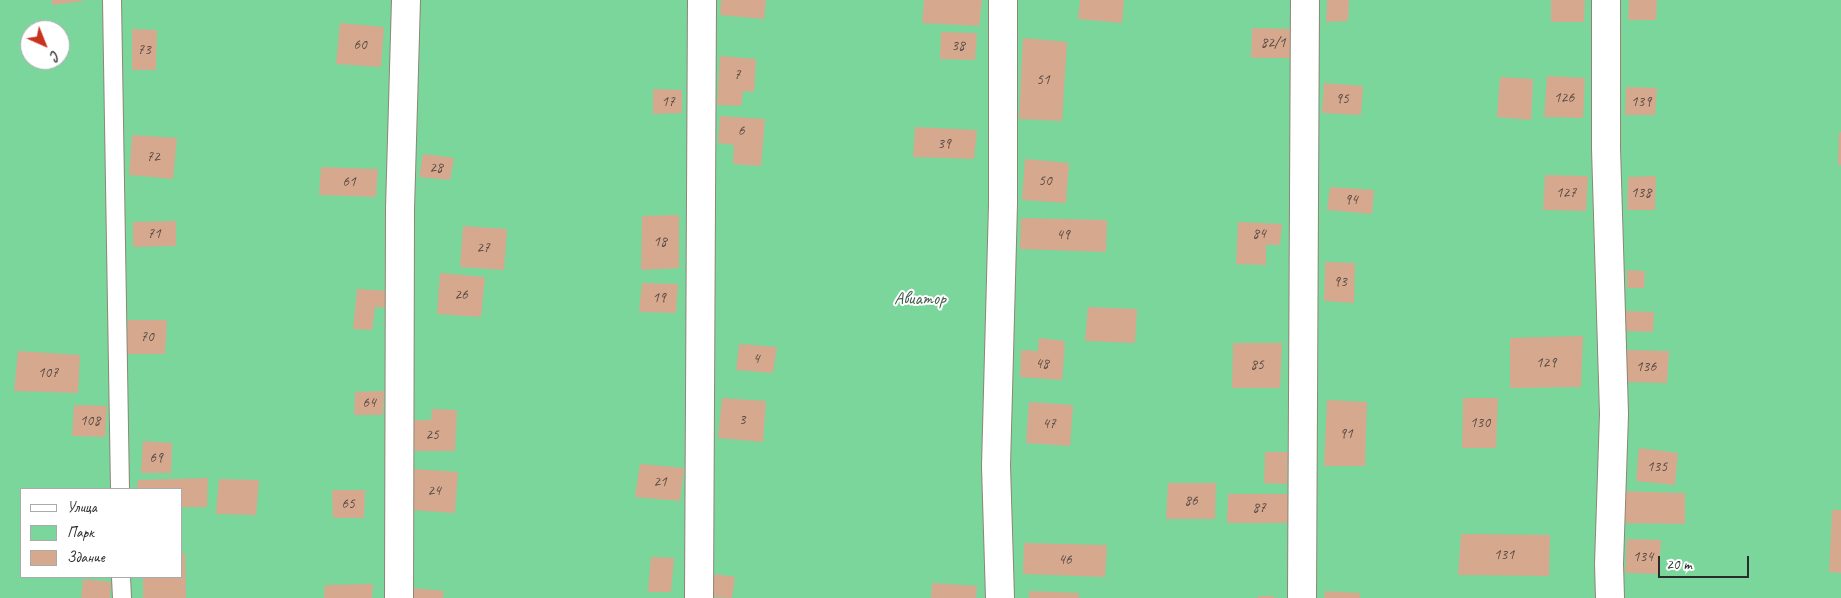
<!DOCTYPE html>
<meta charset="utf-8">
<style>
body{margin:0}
#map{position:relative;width:1841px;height:598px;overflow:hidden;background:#efe2c2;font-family:Caveat,sans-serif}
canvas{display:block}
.legend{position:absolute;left:20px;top:488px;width:162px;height:90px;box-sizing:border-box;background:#fff;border:1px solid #aaa;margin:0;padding:6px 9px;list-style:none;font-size:15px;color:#2b2b2b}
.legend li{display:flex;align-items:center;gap:10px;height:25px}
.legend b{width:25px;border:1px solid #aaa}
.north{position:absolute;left:20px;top:20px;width:50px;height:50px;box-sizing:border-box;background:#fff;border:1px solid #aaa;border-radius:50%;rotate:136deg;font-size:14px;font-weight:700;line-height:20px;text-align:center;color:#2b2b2b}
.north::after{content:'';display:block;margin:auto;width:18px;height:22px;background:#c8321e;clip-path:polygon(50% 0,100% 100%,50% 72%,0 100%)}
.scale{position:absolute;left:1658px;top:556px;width:91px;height:22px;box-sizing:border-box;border:2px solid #2b2b2b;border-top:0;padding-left:6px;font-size:15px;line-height:18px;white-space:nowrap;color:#2b2b2b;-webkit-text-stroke:4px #fff;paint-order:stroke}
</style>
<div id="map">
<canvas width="1841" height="598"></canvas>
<ul class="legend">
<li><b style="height:6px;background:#fff"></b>Улица</li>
<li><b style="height:14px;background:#7bd69c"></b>Парк</li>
<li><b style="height:14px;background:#d6a88e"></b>Здание</li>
</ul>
<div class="north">С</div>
<div class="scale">20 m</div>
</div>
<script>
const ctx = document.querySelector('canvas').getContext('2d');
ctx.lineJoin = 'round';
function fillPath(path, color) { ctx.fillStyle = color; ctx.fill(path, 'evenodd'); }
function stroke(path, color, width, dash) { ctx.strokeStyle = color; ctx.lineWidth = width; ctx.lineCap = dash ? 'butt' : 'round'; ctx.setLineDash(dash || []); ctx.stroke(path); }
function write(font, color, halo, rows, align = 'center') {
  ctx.font = font + ' Caveat,sans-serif'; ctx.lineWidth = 4; ctx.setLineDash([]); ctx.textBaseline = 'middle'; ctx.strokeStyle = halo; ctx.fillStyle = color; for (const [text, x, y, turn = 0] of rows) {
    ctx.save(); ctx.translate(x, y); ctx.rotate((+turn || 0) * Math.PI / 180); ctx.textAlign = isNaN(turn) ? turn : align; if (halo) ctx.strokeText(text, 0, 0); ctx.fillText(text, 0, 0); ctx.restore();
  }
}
fillPath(new Path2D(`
 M 0,0 L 1841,0 L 1841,598 L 0,598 ZM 30,30 L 60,30 L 60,60 L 30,60 ZM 21,489 L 181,489 L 181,577 L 21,577 Z`), '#7bd69c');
fillPath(new Path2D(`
 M 52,0 L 83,0 L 83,1 L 52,5 Z
 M 721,0 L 766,0 L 764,19 L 720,15 Z
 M 924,0 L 982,0 L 979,26 L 922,23 Z
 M 1080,0 L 1124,0 L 1122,23 L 1078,19 Z
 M 1327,0 L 1349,0 L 1348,21 L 1326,22 Z
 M 1551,0 L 1585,0 L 1584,22 L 1551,22 Z
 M 1629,0 L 1657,0 L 1656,20 L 1628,20 Z
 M 340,23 L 384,27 L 381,67 L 336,64 Z
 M 1252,28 L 1296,29 L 1295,58 L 1251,58 Z
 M 132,29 L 157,30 L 156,70 L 132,70 Z
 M 941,32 L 977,33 L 975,60 L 940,59 Z
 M 1023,38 L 1067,42 L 1062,121 L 1019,119 Z
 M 720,56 L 756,59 L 754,92 L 743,91 L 741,106 L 717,105 Z
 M 1547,76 L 1585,78 L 1583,118 L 1544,117 Z
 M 1500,77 L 1533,79 L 1531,120 L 1497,117 Z
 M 1324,83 L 1363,86 L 1361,115 L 1322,113 Z
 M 1626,87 L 1657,88 L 1655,115 L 1625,115 Z
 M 653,89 L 682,90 L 682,113 L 653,114 Z
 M 720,116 L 765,119 L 761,166 L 733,164 L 734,145 L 718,143 Z
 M 915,127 L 977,130 L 974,159 L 913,157 Z
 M 1839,132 L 1841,132 L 1841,165 L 1838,165 Z
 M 132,135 L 177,138 L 173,179 L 129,175 Z
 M 423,154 L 454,158 L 450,180 L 419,177 Z
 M 1025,159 L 1069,163 L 1066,203 L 1022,200 Z
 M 321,167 L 378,169 L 376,197 L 319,195 Z
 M 1545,175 L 1588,176 L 1586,211 L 1543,210 Z
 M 1656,176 L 1655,210 L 1627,210 L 1628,177 Z
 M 1330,187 L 1374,190 L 1372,214 L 1327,210 Z
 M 679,215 L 679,268 L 641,270 L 642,216 Z
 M 1021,218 L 1107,220 L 1106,252 L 1020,249 Z
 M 176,221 L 176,246 L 133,247 L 133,222 Z
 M 1238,222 L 1282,224 L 1280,245 L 1266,245 L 1266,265 L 1236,264 Z
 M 463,226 L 507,229 L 504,270 L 460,267 Z
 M 1325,262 L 1355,263 L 1354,303 L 1324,301 Z
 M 1627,270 L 1645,271 L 1644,288 L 1627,288 Z
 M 440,273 L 485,277 L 481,317 L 437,314 Z
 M 642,283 L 678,284 L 676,313 L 639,312 Z
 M 357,289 L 390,291 L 388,308 L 375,307 L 372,330 L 353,329 Z
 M 1088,307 L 1137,309 L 1135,343 L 1085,341 Z
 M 1625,311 L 1654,312 L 1653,332 L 1624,331 Z
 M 128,320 L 167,320 L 165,354 L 126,354 Z
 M 1583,336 L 1581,387 L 1510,388 L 1510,338 Z
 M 1039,338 L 1065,341 L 1062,380 L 1020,377 L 1021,350 L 1038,351 Z
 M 1233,343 L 1282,343 L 1280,388 L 1232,388 Z
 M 739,344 L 777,347 L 773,373 L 736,370 Z
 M 1625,350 L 1669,351 L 1667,383 L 1623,382 Z
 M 18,351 L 80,355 L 78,393 L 14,391 Z
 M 384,391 L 383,415 L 354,415 L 355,392 Z
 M 722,398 L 766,401 L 763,442 L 718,438 Z
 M 1463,398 L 1498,398 L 1496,448 L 1462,448 Z
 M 1327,400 L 1367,402 L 1365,466 L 1324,466 Z
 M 1029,402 L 1073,405 L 1070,446 L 1026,443 Z
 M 74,405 L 107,406 L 105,437 L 72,436 Z
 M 432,409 L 457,410 L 455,451 L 407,451 L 408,420 L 431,420 Z
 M 143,441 L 172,443 L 171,473 L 141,473 Z
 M 1639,448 L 1678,453 L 1675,485 L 1636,481 Z
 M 1265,452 L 1288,452 L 1287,484 L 1264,483 Z
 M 640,464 L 684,468 L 680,501 L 635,497 Z
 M 414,469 L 458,472 L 455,513 L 411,510 Z
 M 208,478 L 207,507 L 181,507 L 181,489 L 137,489 L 138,480 Z
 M 219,479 L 259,480 L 256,515 L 216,514 Z
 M 1168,483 L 1216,483 L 1215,519 L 1166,519 Z
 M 332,490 L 365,490 L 364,518 L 333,518 Z
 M 1618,491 L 1685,493 L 1685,524 L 1618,523 Z
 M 1228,494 L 1291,494 L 1290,523 L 1227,523 Z
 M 1832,510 L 1841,510 L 1841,573 L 1829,572 Z
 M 1461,534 L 1550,535 L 1549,576 L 1458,575 Z
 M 1627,539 L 1661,540 L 1659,574 L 1625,573 Z
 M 1024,543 L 1107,545 L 1105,577 L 1023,574 Z
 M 181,553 L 185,553 L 186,598 L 143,598 L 143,577 L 181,577 Z
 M 651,557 L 674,558 L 671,592 L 648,592 Z
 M 715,574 L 735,577 L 732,598 L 711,597 Z
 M 83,579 L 111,582 L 110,598 L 81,598 Z
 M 932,583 L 977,586 L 976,598 L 931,598 Z
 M 373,584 L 372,598 L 324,598 L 325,585 Z
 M 413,588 L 444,591 L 443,598 L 412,598 Z
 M 1029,591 L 1079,593 L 1079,598 L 1029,598 Z
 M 1325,591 L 1360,593 L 1360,598 L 1324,598 Z
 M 1258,596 L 1274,596 L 1274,598 L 1258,598 Z`), '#d6a88e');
const service = new Path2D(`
 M 112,0 L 120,489
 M 121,577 L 122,598`);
const minor = new Path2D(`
 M 1606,0 L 1606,148 L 1614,414 L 1609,564 L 1610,598
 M 399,598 L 400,209 L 406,0
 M 699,598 L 702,0
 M 1000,598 L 996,466 L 1003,204 L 1003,0
 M 1302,598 L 1305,0`);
stroke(service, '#8d8676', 20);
stroke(minor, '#8d8676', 30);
stroke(service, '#fff', 18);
stroke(minor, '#fff', 28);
write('15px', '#564a44', null, [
 ["82/1",1273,43],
 ["60",360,45],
 ["38",958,46],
 ["73",144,50],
 ["7",737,75],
 ["51",1043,80],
 ["126",1564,98],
 ["95",1342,99],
 ["17",668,102],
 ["139",1641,102],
 ["6",741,131],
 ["39",944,144],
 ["72",153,157],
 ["28",436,168],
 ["50",1045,181],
 ["61",349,182],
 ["127",1566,193],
 ["138",1641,193],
 ["94",1351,200],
 ["71",154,234],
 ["84",1259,234],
 ["49",1063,235],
 ["18",660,242],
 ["27",483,248],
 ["93",1340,282],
 ["26",461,295],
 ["19",659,298],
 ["70",147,337],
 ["4",756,359],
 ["129",1546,363],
 ["48",1042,364],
 ["85",1257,365],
 ["136",1646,367],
 ["107",48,373],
 ["64",369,403],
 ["3",742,420],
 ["108",90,421],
 ["130",1480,423],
 ["47",1049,424],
 ["91",1346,434],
 ["25",432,435],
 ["69",156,458],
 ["135",1657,467],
 ["21",660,482],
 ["24",434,491],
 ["86",1191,501],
 ["65",348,504],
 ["87",1259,508],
 ["131",1504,555],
 ["134",1643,557],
 ["46",1065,560]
]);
write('18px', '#435e4d', '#fff', [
 ["Авиатор",920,299]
]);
</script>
